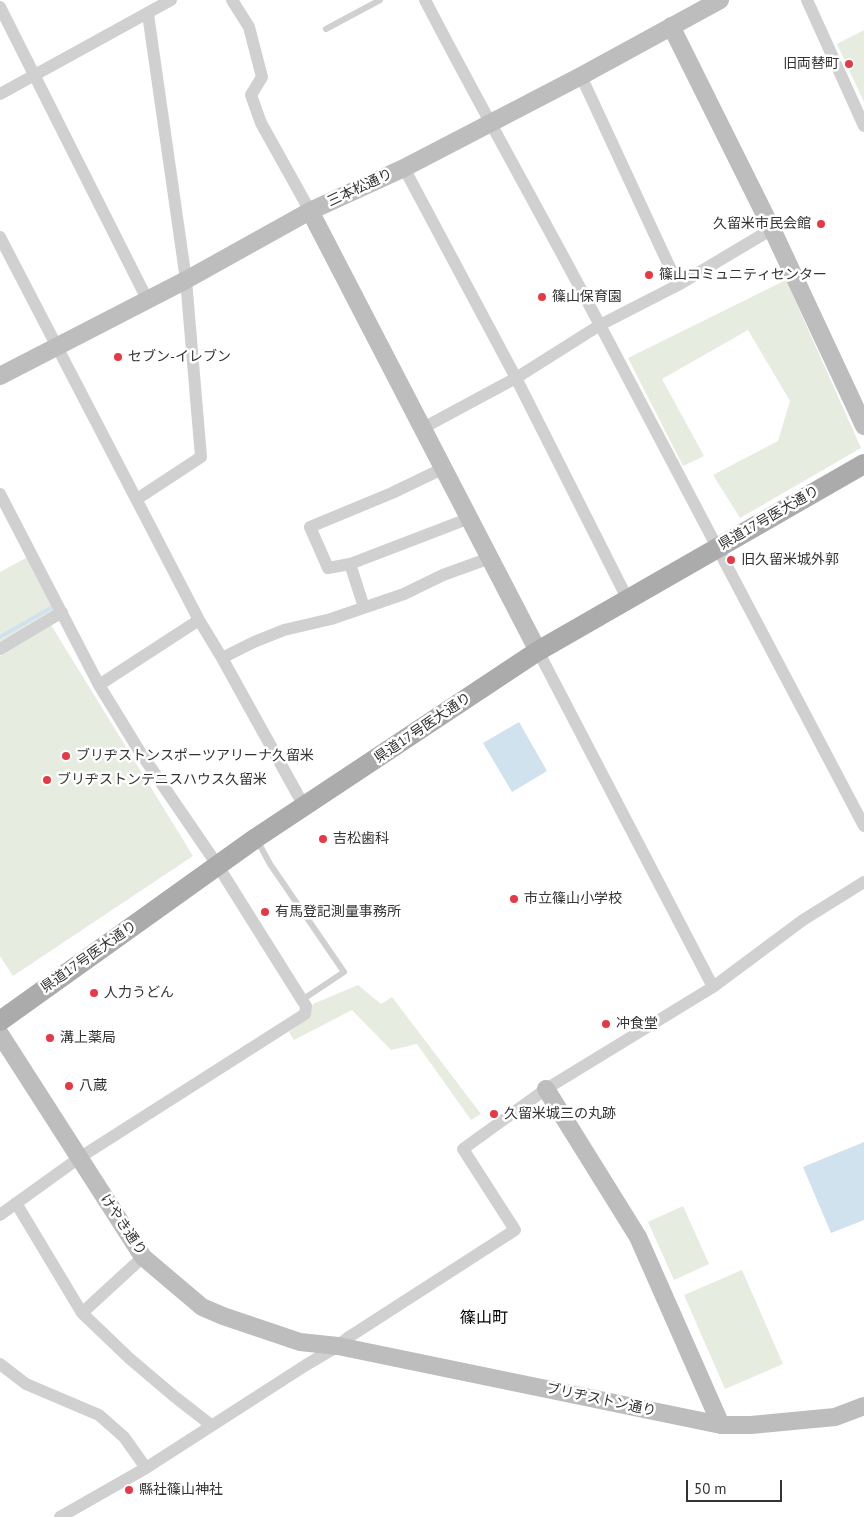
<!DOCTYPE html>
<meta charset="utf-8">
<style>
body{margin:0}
#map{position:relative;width:864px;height:1517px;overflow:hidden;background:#fff;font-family:"PT Sans",sans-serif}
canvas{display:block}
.scale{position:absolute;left:686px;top:1480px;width:96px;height:22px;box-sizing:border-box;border:2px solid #333;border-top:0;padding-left:6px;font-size:15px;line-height:18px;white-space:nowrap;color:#333;-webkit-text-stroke:4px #fff;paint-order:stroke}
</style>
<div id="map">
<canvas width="864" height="1517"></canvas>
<div class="scale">50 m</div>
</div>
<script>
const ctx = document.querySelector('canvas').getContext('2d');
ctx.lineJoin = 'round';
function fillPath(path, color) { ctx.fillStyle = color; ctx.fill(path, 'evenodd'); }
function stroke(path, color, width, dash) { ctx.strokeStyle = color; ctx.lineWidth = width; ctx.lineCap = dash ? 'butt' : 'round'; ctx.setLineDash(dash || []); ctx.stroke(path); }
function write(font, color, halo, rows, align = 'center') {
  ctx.font = font + ' "PT Sans","Noto Sans JP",sans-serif'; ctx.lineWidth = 5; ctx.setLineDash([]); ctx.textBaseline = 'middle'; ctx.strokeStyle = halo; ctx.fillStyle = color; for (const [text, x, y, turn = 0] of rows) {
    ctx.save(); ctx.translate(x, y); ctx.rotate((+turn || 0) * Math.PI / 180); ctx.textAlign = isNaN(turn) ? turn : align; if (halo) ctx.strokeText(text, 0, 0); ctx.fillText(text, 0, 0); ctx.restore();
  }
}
fillPath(new Path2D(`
 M 864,30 L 864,102 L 837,44 Z
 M 786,280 L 861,448 L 740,518 L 713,475 L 778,441 L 790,401 L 748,330 L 662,379 L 704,456 L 683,466 L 628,358 Z
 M 28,557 L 56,610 L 0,642 L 0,572 Z
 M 51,625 L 193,856 L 13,976 L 0,956 L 0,656 Z
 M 358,985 L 381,1004 L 392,997 L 481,1114 L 471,1120 L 417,1044 L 391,1050 L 352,1010 L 294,1040 L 289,1032 L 308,1018 L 313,1004 Z
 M 683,1206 L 709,1264 L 674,1280 L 648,1222 Z
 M 742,1270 L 783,1364 L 725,1389 L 684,1295 Z`), '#e6ecdf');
fillPath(new Path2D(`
 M 519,722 L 547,771 L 512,792 L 483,743 Z
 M 864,1142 L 864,1220 L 831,1233 L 803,1167 Z`), '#cfe2ee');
stroke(new Path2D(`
 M 0,637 L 56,605`), '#cfe2ee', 4);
stroke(new Path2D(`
 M 326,29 L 380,0
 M 257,840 L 270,864 L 344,972 L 302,1000`), '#d0d0d0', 6);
stroke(new Path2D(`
 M 232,0 L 249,27 L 262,77 L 251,95 L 261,123 L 310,211
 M 425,0 C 482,110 543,217 601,327 C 689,493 776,660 864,826
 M 807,0 L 864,126
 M 0,7 L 147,299
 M 581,76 L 678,285
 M 0,94 L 171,0
 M 404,168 L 516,378 L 628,600
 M 0,237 L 199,620 L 222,658 L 304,806
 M 423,428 L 516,378 L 600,325 L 678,285 L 772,229
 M 0,494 L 99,685 L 140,752 L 218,866 L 302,1000 L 306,1006 L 305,1014 L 79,1158 L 0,1215
 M 137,499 L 201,457 L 186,280 L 148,14
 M 350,564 L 328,568 L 310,527 L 392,493 L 444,468
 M 364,607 L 350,564 L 470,518
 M 0,649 L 62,612
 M 538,651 L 713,987
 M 222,658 L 254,642 L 284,630 L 331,619 L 404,594 L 443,575 L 490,558
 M 99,685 L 199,620
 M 16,1203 L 82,1313 L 129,1358 L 175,1397 L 211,1425
 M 82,1313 L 143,1257
 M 0,1364 L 26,1384 L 99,1415 L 124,1437 L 146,1468
 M 60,1517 L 146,1468 L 306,1365 L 338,1346 L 349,1337 L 515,1230 L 463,1149 L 546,1089 L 713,987 L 803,920 L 864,882`), '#d0d0d0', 12);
stroke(new Path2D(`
 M 671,26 L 772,229 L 864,426
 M 310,211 L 538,651
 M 0,376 L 186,280 L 310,211 L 404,168 L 581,76 L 720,0
 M 0,1034 L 143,1257 L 202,1307 L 223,1316 L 300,1342 L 338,1346 L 721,1425 L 751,1425 L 835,1417 L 864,1406
 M 546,1089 L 638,1237 L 721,1425`), '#bdbdbd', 18);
stroke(new Path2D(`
 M 0,1021 L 256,838 L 538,651 L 864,464`), '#ababab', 20);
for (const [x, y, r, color] of [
 [849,64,5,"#e63946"],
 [821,224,5,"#e63946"],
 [649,275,5,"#e63946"],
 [542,297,5,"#e63946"],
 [118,357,5,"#e63946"],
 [731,560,5,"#e63946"],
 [66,756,5,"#e63946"],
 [47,780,5,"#e63946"],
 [323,839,5,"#e63946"],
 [514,899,5,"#e63946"],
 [265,912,5,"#e63946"],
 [94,993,5,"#e63946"],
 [606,1024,5,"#e63946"],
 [50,1038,5,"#e63946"],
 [69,1086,5,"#e63946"],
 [494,1114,5,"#e63946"],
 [129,1490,5,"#e63946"]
]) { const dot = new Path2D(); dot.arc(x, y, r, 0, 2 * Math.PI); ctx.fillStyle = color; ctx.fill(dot); stroke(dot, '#fff', 2); }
write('14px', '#333', '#fff', [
 ["旧両替町",839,64,"right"],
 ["久留米市民会館",811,224,"right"],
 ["篠山コミュニティセンター",659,275],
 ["篠山保育園",552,297],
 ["セブン-イレブン",128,357],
 ["旧久留米城外郭",741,560],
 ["ブリヂストンスポーツアリーナ久留米",76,756],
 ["ブリヂストンテニスハウス久留米",57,780],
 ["吉松歯科",333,839],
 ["市立篠山小学校",524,899],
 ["有馬登記測量事務所",275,912],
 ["人力うどん",104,993],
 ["冲食堂",616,1024],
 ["溝上薬局",60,1038],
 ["八蔵",79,1086],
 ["久留米城三の丸跡",504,1114],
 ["縣社篠山神社",139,1490]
], 'left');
write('14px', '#333', '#fff', [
 ["三本松通り",360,188,-25],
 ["県道17号医大通り",769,518,-30],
 ["県道17号医大通り",423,728,-34],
 ["県道17号医大通り",89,957,-35],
 ["けやき通り",123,1225,56],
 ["ブリヂストン通り",601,1400,12]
]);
write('16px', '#000', '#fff', [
 ["篠山町",484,1318]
]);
</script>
